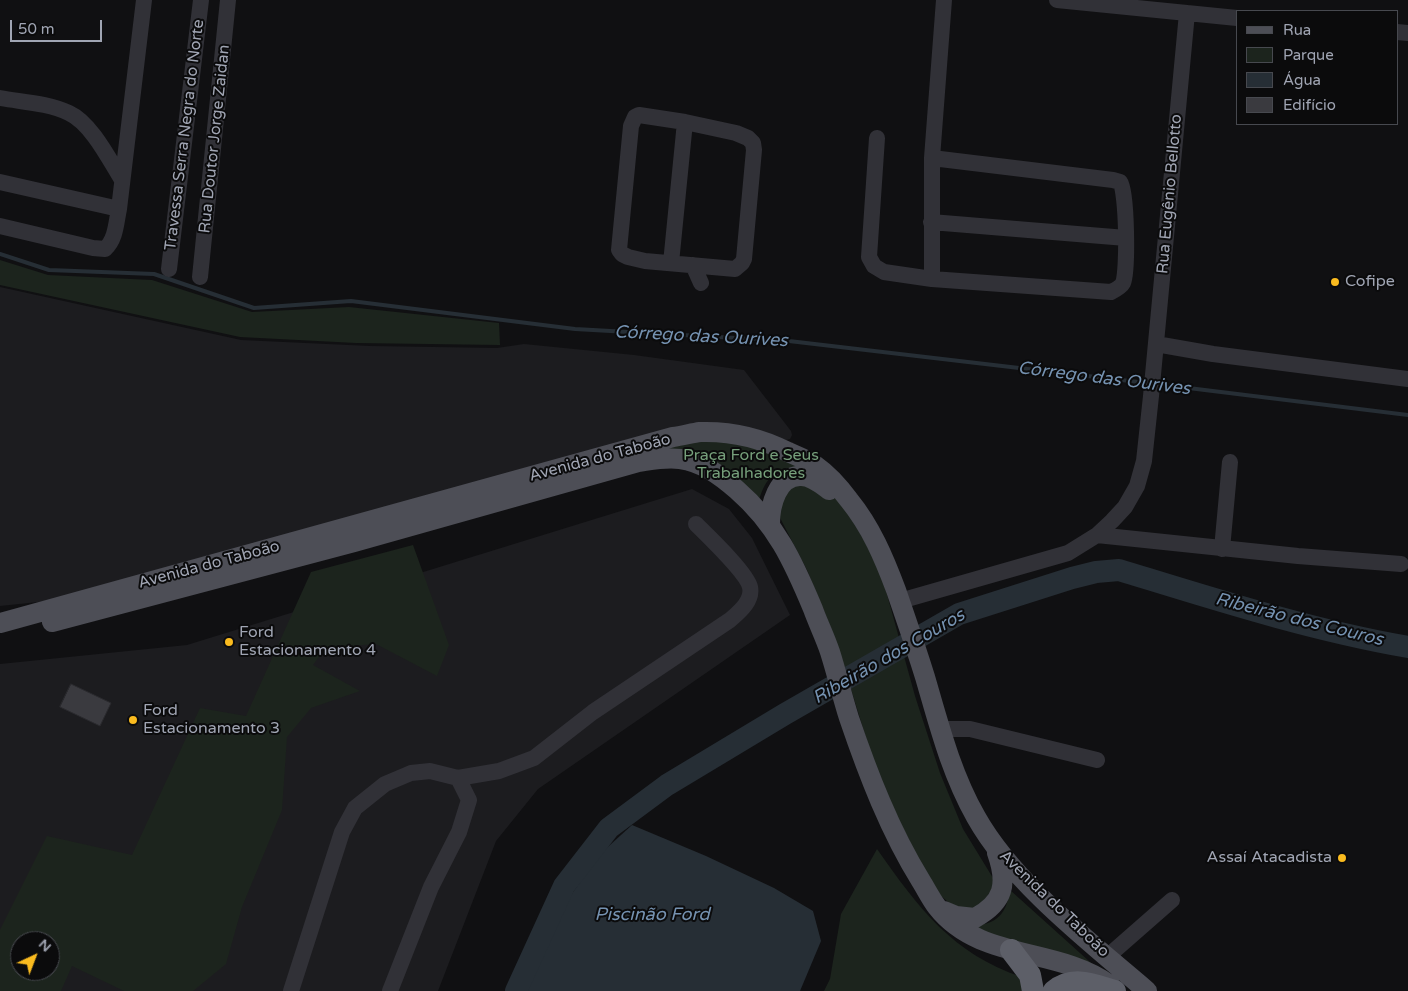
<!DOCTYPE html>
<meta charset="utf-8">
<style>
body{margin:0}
#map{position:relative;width:1408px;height:991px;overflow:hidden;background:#101012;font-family:"Varela Round",sans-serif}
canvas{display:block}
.legend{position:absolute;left:1236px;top:10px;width:162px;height:115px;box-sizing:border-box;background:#0b0b0c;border:1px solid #47494f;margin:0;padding:6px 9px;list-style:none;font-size:15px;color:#a0a5b3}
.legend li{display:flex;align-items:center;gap:10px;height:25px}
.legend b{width:25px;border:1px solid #47494f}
.north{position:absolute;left:10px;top:931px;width:50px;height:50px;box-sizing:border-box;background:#0b0b0c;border:1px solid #47494f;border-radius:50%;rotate:43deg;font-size:14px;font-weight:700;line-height:20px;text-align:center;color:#a0a5b3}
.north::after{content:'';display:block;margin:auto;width:18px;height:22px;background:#fabb1f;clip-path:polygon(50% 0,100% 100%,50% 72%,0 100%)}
.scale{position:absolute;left:10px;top:20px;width:92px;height:22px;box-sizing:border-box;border:2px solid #a0a5b3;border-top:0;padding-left:6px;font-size:15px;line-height:18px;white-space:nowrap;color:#a0a5b3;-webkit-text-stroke:4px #0b0b0c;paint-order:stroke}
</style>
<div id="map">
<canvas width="1408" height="991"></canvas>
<ul class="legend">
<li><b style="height:6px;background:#4d4e56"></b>Rua</li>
<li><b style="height:14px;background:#1c241d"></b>Parque</li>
<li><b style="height:14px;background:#262e35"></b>Água</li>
<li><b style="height:14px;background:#3a3a3f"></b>Edifício</li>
</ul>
<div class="north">N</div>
<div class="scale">50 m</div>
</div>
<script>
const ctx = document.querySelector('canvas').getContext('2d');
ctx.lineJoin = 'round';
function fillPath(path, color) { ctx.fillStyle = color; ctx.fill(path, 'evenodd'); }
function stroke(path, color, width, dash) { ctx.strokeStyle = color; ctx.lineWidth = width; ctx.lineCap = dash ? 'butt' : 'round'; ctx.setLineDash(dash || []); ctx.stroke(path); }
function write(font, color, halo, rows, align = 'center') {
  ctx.font = font + ' "Varela Round",sans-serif'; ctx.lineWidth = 4; ctx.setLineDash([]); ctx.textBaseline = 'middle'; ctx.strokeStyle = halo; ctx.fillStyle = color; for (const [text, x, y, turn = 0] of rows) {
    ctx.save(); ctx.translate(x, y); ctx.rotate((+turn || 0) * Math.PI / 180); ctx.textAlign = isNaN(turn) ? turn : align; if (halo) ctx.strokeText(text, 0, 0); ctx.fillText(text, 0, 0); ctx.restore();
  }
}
fillPath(new Path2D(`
 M 0,287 L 241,340 L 370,346 L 497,348 L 524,344 L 634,355 L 744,370 L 791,431 L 792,435 L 790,439 L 786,440 L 770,436 L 86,597 L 0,606 Z
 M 692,489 L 729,509 L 752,538 L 790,615 L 538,789 L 496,841 L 438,991 L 0,991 L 0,664 L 187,645 ZM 20,941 L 50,941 L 50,971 L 20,971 Z`), '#1c1c1f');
fillPath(new Path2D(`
 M 0,260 L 48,275 L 152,280 L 252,312 L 349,307 L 499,323 L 500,345 L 356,343 L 240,337 L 0,285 Z
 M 688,440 L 751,442 L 799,467 C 773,467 764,481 758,504 L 654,448 Z
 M 797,483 L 835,497 L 845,506 L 880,569 L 915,696 L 940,773 L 963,829 L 993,878 L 994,887 L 977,910 L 953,906 L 941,896 L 924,871 L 887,795 L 871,754 L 839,650 L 825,613 L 807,570 L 778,514 L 779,500 Z
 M 413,545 L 449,645 L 437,676 L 376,644 L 325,648 L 313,665 L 360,691 L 311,708 L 287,737 L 282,810 L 242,907 L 226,964 L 193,991 L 124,991 L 72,966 L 61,991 L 0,991 L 0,930 L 47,836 L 132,855 L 200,708 L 246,716 L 311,572 ZM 20,941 L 50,941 L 50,971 L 20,971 Z
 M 877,849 C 918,907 952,954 1022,977 L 1027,991 L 824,991 L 830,979 L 841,914 Z
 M 1010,890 L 1100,971 L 966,926 C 993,926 1006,918 1010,890 Z`), '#1c241d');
fillPath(new Path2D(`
 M 632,825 L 706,856 L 774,888 L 813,911 L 821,941 L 800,991 L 525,991 L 566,902 L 599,855 Z`), '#262e35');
stroke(new Path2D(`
 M 0,254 L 49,270 L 154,274 L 254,308 L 351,301 L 575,329 L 789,341 L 1147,383
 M 1156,384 L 1408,415`), '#262e35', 4);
stroke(new Path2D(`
 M 516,991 L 564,886 L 609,828 L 667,785 L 785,714 L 959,614 L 1072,578 L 1096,572 L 1119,570 C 1214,599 1310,630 1408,647`), '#262e35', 22);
const building = new Path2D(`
 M 71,684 L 111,703 L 100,726 L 60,707 Z`);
fillPath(building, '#3a3a3f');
stroke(building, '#2a2a2e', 1);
stroke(new Path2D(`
 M 1057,0 L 1237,18
 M 1397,32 L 1408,33
 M 0,98 C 22,102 48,103 69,113 C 91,123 109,159 122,180
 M 639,115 L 685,122 L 736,133 L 748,138 L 753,143 L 754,150 L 744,259 L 742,263 L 735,269 L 645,261 L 628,257 L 622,254 L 619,250 L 631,126 L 635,117 Z
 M 877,138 L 869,257 L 874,266 L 884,272 L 932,279
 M 932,158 L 1113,180 L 1120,182 C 1127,191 1128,271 1123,283 C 1121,287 1115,290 1111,292 L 932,279 L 932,158 L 944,0
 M 0,182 L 119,209
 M 931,222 L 1126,238
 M 0,226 L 93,248 L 105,249 C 116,239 116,223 119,209 L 144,0
 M 671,263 L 685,122
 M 693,265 L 701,283
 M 169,269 L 201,0
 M 200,277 L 228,0
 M 1156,344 L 1213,354 L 1408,379
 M 1097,535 L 1298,556 L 1401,564
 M 1222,549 L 1230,462
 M 900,601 L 1068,553 L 1097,535 L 1112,521 L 1125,507 L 1137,486 L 1144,461 L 1151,396 L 1187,13
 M 940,729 L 970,729 L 1097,760
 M 1107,957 L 1172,900
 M 291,991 L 342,832 L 355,808 L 385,784 L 411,773 L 430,771 L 458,778 L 499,771 L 534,758 L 593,712 L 730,620 C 739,612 753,601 750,587 C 747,573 708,536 696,524
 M 390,991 L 431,887 L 459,832 L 469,800 L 458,778`), '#313137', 16);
stroke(new Path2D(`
 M 770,524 C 770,506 777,475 801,476 C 812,476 821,484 829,490
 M 52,622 L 354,542 L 638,462 C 652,460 665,457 680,459 C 702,462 720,475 737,490 C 776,524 793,561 813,609 C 818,623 825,637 830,652 C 837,674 842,696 849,718 C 868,774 890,831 921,881 C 926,889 931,899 937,907 C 980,962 1057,946 1110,985
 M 0,623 L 673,437 C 682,436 692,433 700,432 C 731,431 761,438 788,452 C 797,456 808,460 816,466 C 829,475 840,488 849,500 C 871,527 884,558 896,590 C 906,619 916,648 925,677 C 939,725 951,773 976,817 C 1013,883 1090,942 1147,991
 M 944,911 L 956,916 L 975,918 C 1004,902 1008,884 997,853`), '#4d4e56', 20);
stroke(new Path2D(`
 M 1011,950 L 1030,975 L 1033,991
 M 1054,991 C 1073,975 1094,985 1115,991`), '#5d5f68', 22);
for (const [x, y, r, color] of [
 [1335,282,5,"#fabb1f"],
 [229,642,5,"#fabb1f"],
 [133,720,5,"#fabb1f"],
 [1342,858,5,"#fabb1f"]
]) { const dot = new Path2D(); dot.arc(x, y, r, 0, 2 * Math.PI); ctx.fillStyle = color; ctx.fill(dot); stroke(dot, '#0b0b0c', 2); }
write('16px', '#a0a5b3', '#0b0b0c', [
 ["Travessa Serra Negra do Norte",185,135,-83],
 ["Rua Doutor Jorge Zaidan",215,139,-84],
 ["Rua Eugênio Bellotto",1170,194,-85],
 ["Avenida do Taboão",600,458,-15],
 ["Avenida do Taboão",209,565,-15],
 ["Avenida do Taboão",1054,904,44]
]);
write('16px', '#a0a5b3', '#0b0b0c', [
 ["Cofipe",1345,282],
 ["Ford",239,633],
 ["Estacionamento 4",239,651],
 ["Ford",143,711],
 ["Estacionamento 3",143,729],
 ["Assaí Atacadista",1332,858,"right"]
], 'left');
write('16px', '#769f7b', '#0b0b0c', [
 ["Praça Ford e Seus",751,456],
 ["Trabalhadores",751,474]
]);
write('italic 18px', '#7592b1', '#0b0b0c', [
 ["Córrego das Ourives",701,337,3],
 ["Córrego das Ourives",1104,379,7],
 ["Ribeirão dos Couros",1299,620,14],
 ["Ribeirão dos Couros",889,657,-30],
 ["Piscinão Ford",652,915]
]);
</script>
